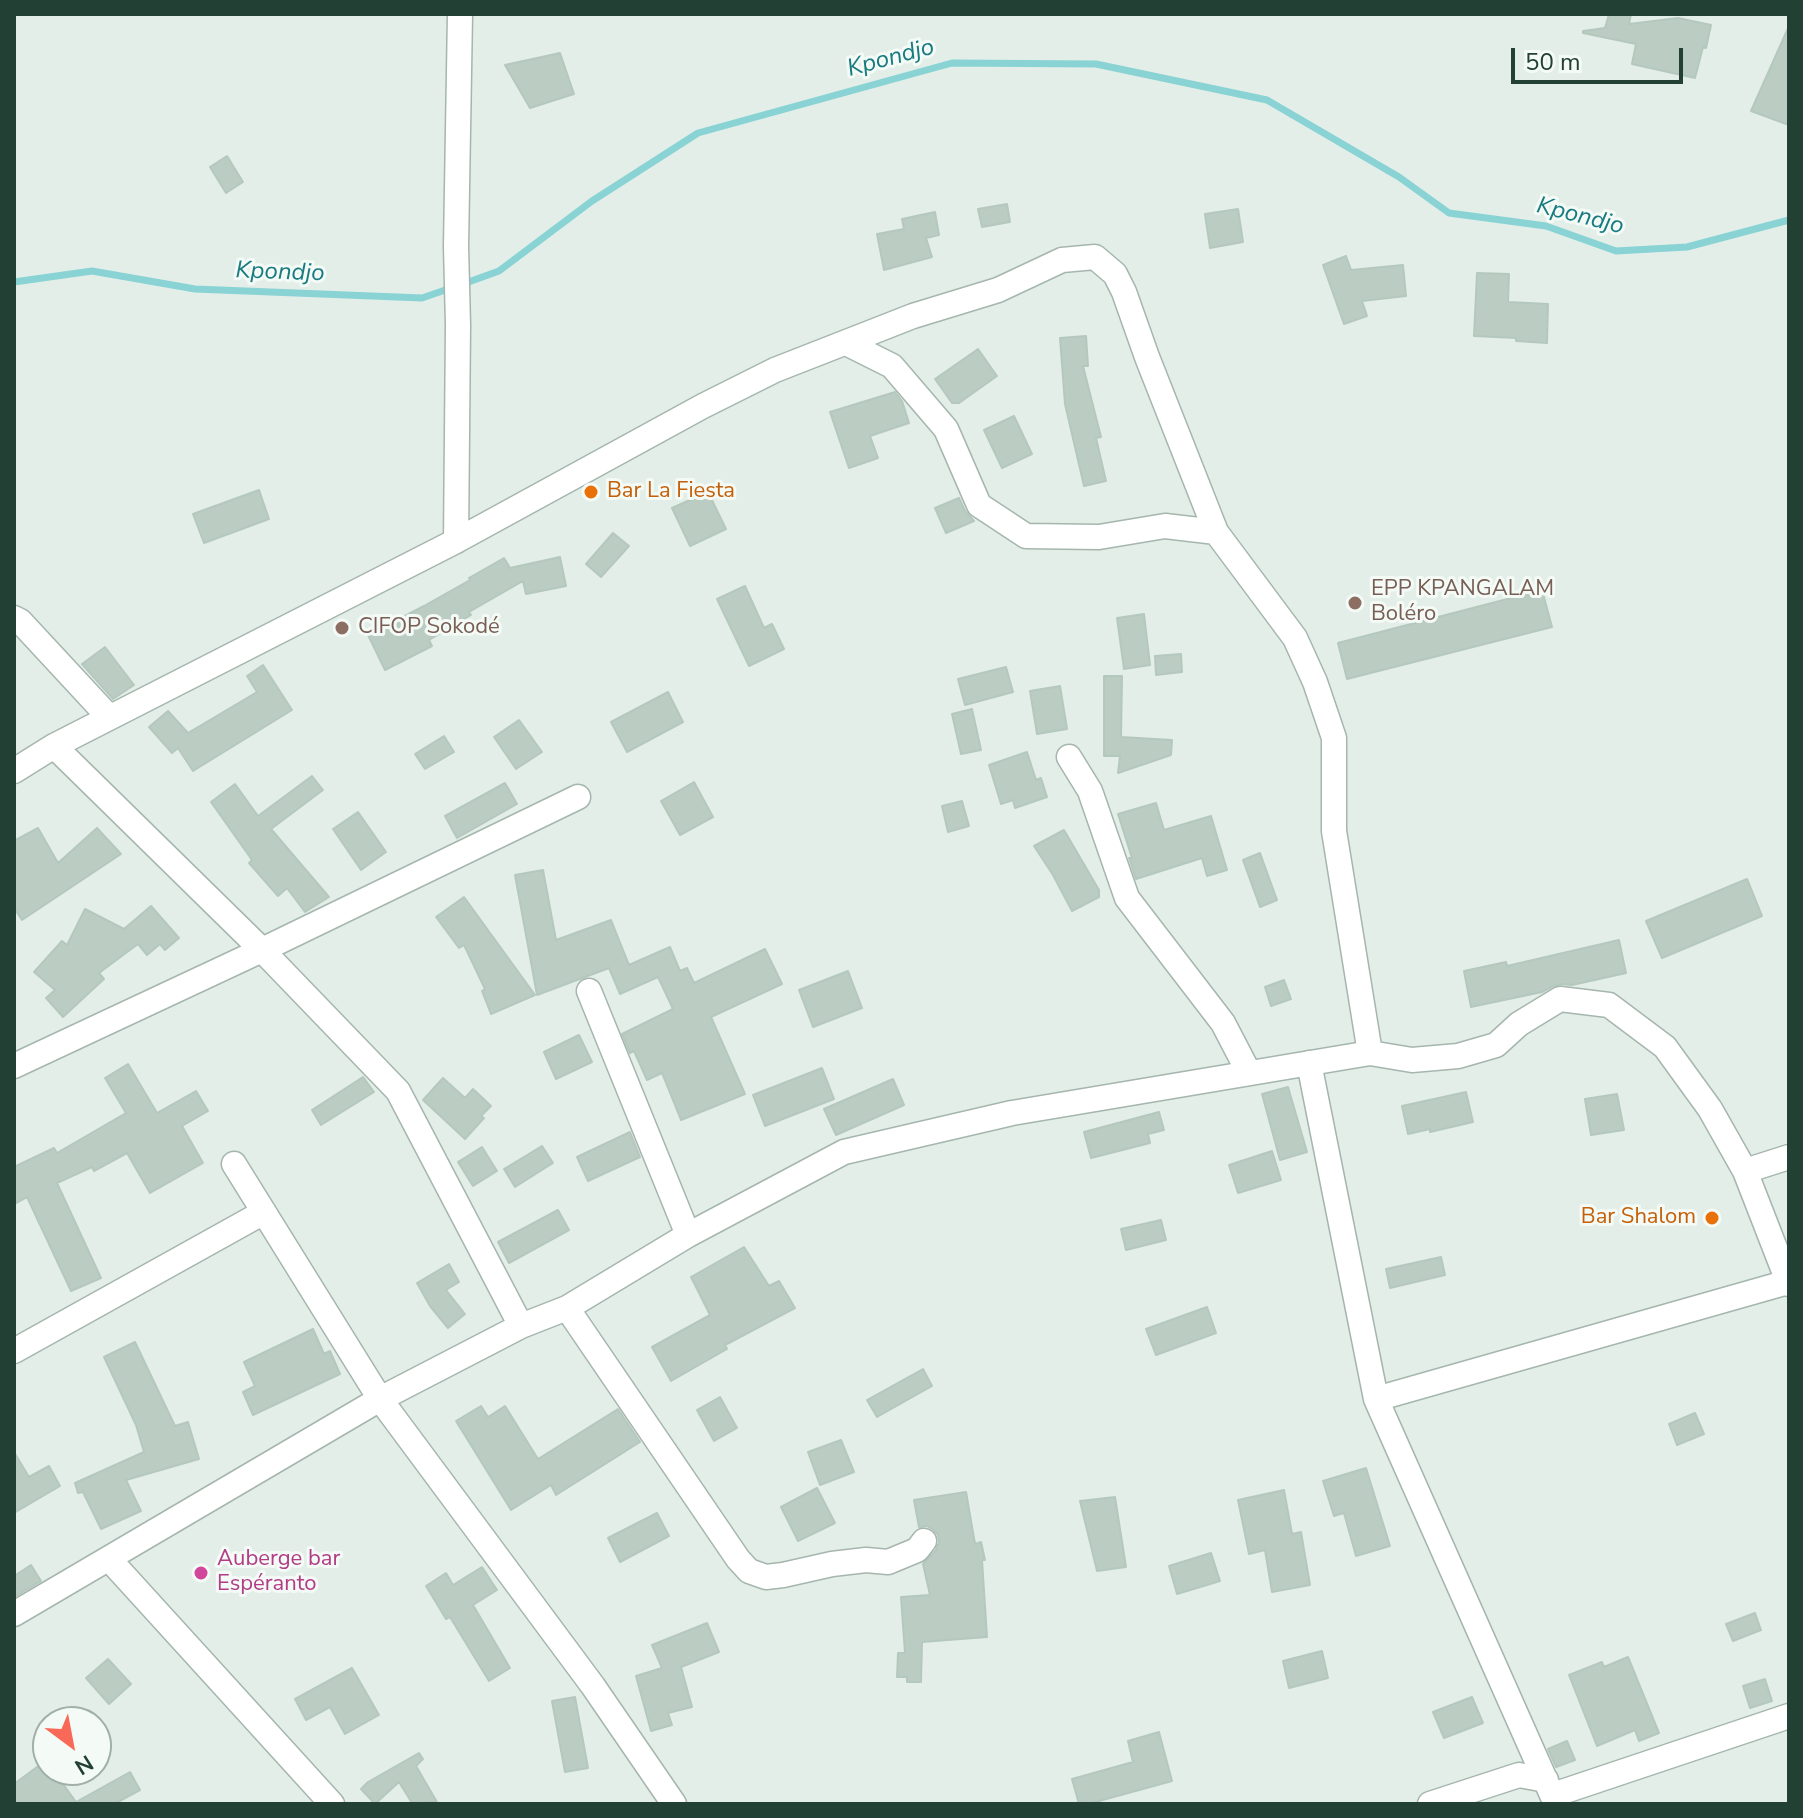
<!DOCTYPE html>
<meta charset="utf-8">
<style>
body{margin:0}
#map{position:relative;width:1803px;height:1818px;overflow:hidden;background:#e3eee8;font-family:"Nunito Sans",sans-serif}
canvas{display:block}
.frame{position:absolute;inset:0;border:16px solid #224034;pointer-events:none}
.north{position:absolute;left:32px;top:1706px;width:80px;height:80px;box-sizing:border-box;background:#f4faf6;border:2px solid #a0b0a8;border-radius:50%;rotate:148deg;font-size:22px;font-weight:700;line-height:32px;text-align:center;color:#224034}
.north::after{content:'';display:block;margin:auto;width:28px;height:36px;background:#f86a57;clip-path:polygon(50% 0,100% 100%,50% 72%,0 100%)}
.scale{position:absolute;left:1511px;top:48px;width:172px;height:36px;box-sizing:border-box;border:4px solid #224034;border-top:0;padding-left:10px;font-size:24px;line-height:28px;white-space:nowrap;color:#224034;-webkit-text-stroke:6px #f4faf6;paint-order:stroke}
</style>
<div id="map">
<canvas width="1803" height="1818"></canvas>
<div class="frame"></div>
<div class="north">N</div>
<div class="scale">50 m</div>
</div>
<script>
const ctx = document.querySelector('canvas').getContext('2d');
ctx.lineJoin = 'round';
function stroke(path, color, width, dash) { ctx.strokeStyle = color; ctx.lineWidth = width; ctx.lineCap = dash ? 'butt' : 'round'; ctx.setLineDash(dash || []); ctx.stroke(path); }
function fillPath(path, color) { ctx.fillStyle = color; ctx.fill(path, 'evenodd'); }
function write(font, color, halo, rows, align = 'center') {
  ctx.font = font + ' "Nunito Sans",sans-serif'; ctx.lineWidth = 6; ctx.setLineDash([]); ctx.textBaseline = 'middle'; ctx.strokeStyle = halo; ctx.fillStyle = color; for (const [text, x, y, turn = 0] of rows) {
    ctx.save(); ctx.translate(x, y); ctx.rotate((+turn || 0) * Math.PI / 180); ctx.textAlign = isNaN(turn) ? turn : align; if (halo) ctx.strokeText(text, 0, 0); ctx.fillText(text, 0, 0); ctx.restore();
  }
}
stroke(new Path2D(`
 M 14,282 L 92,271 L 195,289 L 422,298 L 451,288
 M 463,284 L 499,271 L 592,201 L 698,133 L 952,63 L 1096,64 L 1267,100 L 1399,177 L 1449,213 L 1546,226 L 1616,251 L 1687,247 L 1789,220`), '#89d3d5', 7);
const building = new Path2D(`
 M 1609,14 L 1631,14 L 1629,24 L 1678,18 L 1711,25 L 1706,48 L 1703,47 L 1695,78 L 1632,64 L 1636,44 L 1583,33 L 1583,31 L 1605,28 Z
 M 1789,26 L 1789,125 L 1751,111 Z
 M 560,53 L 574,94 L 530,108 L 505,65 Z
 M 227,156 L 243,182 L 226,193 L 210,167 Z
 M 1007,204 L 1010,222 L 982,227 L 978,209 Z
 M 1238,209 L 1243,242 L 1210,248 L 1205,214 Z
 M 935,212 L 939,235 L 926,238 L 932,257 L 884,270 L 877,234 L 904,229 L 902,219 Z
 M 1346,256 L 1351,270 L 1403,265 L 1406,296 L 1362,301 L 1367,316 L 1344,324 L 1323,265 Z
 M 1477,273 L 1509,274 L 1508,302 L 1548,304 L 1547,343 L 1516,341 L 1516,338 L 1474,336 Z
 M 1086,336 L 1088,366 L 1083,366 L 1101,437 L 1096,438 L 1106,481 L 1084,486 L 1065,404 L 1060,338 Z
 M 978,349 L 997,376 L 959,403 L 952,403 L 935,379 Z
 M 895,392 L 902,401 L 909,423 L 870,436 L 878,458 L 849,468 L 830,412 Z
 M 1014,416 L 1032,454 L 1002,468 L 984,430 Z
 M 259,490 L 269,519 L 204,543 L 193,514 Z
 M 708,492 L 726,529 L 690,546 L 672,508 Z
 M 959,498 L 965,511 L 974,521 L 946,533 L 935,508 Z
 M 613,533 L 629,546 L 601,577 L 586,564 Z
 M 560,557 L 566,586 L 526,594 L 523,581 L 469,612 L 471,615 L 429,640 L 432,646 L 385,670 L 368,635 L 424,606 L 470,580 L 469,578 L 504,558 L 510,568 Z
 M 745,586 L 764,628 L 772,624 L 784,649 L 749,666 L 717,599 Z
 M 1542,590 L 1552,627 L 1347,679 L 1338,643 Z
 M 1144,614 L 1150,665 L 1124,669 L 1117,618 Z
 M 105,647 L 134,685 L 113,699 L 82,664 Z
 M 1181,654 L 1182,672 L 1156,675 L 1155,656 Z
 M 263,665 L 292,710 L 193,771 L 178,748 L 172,753 L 149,727 L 168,711 L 188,733 L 257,692 L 247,676 Z
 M 1006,667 L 1013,692 L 965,705 L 958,679 Z
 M 1104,676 L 1122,676 L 1121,737 L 1172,740 L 1171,755 L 1118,773 L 1120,756 L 1104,756 Z
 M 1060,686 L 1067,729 L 1037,734 L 1030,691 Z
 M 668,692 L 683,722 L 627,752 L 611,722 Z
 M 972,709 L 981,750 L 961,754 L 952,714 Z
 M 519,720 L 542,752 L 516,769 L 494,737 Z
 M 444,736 L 454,752 L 425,769 L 415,754 Z
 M 1027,752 L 1036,780 L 1041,778 L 1047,797 L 1015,808 L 1013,800 L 1001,804 L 989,765 Z
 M 312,776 L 323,790 L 271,829 L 329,897 L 305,912 L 287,888 L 278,896 L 249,863 L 252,860 L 211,802 L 235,784 L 258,816 Z
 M 694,782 L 713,817 L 680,835 L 661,801 Z
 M 505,783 L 517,804 L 457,838 L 445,816 Z
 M 962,801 L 969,826 L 948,832 L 942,806 Z
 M 1156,803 L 1164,830 L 1211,816 L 1227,870 L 1207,876 L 1202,858 L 1136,879 L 1129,858 L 1132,858 L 1118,814 Z
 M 358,812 L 386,852 L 361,870 L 333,829 Z
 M 38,828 L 58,863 L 97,828 L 121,854 L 22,920 L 14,908 L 14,841 Z
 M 1064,830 L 1099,890 L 1099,897 L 1072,911 L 1053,875 L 1034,846 Z
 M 1260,853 L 1277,900 L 1260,907 L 1243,860 Z
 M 543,870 L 556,940 L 611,920 L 629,965 L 670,947 L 680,971 L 687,968 L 694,983 L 765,949 L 782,984 L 711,1017 L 745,1094 L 681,1120 L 662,1073 L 647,1080 L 634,1051 L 630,1053 L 622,1034 L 673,1009 L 658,977 L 620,994 L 609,968 L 537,995 L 515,875 Z
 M 1747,879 L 1762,916 L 1662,958 L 1646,921 Z
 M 464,897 L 535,995 L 491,1014 L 482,991 L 485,989 L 464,945 L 459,948 L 436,917 Z
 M 151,906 L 179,938 L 165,950 L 160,944 L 147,955 L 138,944 L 99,973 L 104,979 L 63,1017 L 46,998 L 55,990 L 34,972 L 62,941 L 67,945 L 85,909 L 124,929 Z
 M 1619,940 L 1626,973 L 1572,985 L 1562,984 L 1553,986 L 1542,992 L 1471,1007 L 1464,971 L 1506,962 L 1507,966 Z
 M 848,971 L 862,1008 L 813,1027 L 799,990 Z
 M 1284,980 L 1291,999 L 1271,1006 L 1265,987 Z
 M 579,1035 L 592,1062 L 556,1079 L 544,1052 Z
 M 128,1064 L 157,1113 L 196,1091 L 208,1111 L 182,1126 L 203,1163 L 150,1193 L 127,1153 L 94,1171 L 92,1167 L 57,1183 L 101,1278 L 71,1291 L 27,1197 L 14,1204 L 14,1167 L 54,1148 L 57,1153 L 126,1113 L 105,1078 Z
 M 822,1068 L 834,1099 L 765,1126 L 753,1095 Z
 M 363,1077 L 374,1092 L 321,1125 L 312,1110 Z
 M 443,1078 L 465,1098 L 473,1089 L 491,1106 L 481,1116 L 484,1118 L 465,1139 L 423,1100 Z
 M 893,1079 L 904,1105 L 836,1135 L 824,1109 Z
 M 1288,1087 L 1307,1152 L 1280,1160 L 1262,1094 Z
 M 1466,1092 L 1473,1122 L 1430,1132 L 1430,1129 L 1408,1134 L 1402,1106 Z
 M 1617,1094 L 1624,1130 L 1591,1135 L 1585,1099 Z
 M 1159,1112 L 1164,1130 L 1148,1134 L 1150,1143 L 1091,1158 L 1084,1132 Z
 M 630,1132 L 640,1157 L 588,1181 L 577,1157 Z
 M 542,1146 L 553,1163 L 515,1187 L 504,1169 Z
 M 482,1147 L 497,1171 L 473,1186 L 458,1162 Z
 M 1272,1151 L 1281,1180 L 1238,1193 L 1229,1165 Z
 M 558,1210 L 569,1230 L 509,1263 L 498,1242 Z
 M 1161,1220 L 1166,1240 L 1126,1250 L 1121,1229 Z
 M 744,1247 L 769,1286 L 779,1281 L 795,1308 L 725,1345 L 727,1349 L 671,1381 L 652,1347 L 710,1315 L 691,1277 Z
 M 1441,1257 L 1445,1275 L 1390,1288 L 1386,1269 Z
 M 449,1264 L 459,1282 L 446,1290 L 465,1314 L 448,1328 L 430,1306 L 417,1283 Z
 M 1207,1307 L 1216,1333 L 1156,1355 L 1146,1329 Z
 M 313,1329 L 324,1354 L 330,1351 L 340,1374 L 253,1415 L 243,1392 L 255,1386 L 244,1362 Z
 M 135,1342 L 175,1426 L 188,1422 L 199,1459 L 126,1480 L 141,1511 L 101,1529 L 83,1492 L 78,1493 L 75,1483 L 144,1452 L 136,1425 L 104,1357 Z
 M 923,1369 L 932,1386 L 877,1417 L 867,1400 Z
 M 720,1397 L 737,1428 L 714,1441 L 697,1410 Z
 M 481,1406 L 488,1417 L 505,1406 L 538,1459 L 618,1409 L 640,1442 L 556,1495 L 551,1485 L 511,1510 L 456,1421 Z
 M 1695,1413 L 1704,1434 L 1677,1445 L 1669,1424 Z
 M 841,1440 L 854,1472 L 820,1485 L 808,1452 Z
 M 14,1452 L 29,1477 L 49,1466 L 60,1486 L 14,1513 Z
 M 1366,1468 L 1390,1546 L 1356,1556 L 1344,1513 L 1334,1516 L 1323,1481 Z
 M 817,1488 L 835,1523 L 798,1541 L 781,1507 Z
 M 1284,1490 L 1292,1534 L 1301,1532 L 1310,1585 L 1272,1592 L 1265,1550 L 1249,1554 L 1238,1500 Z
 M 966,1492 L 975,1544 L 981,1542 L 985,1560 L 982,1560 L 987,1637 L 922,1642 L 921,1682 L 907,1682 L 907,1677 L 897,1677 L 898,1653 L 905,1653 L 901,1597 L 930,1595 L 923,1564 L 936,1550 L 939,1542 L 938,1535 L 933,1529 L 927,1526 L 919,1527 L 914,1500 Z
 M 1115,1497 L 1126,1567 L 1097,1571 L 1080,1501 Z
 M 657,1513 L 669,1536 L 620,1562 L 608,1538 Z
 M 1211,1553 L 1220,1581 L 1177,1594 L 1169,1566 Z
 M 31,1565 L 41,1581 L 14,1597 L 14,1576 Z
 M 482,1567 L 497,1590 L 473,1605 L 510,1668 L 489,1681 L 450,1617 L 446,1619 L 426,1586 L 446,1573 L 453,1585 Z
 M 1755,1613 L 1761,1630 L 1733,1641 L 1726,1624 Z
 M 707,1623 L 719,1652 L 681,1667 L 692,1707 L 668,1713 L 672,1725 L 651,1731 L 636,1676 L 662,1668 L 652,1645 Z
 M 1322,1651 L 1328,1678 L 1289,1688 L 1283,1661 Z
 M 1628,1657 L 1659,1733 L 1639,1741 L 1635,1730 L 1597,1746 L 1569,1675 L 1602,1662 L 1604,1667 Z
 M 108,1659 L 131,1684 L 109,1704 L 86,1678 Z
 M 352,1668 L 379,1715 L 345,1734 L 330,1707 L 306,1720 L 295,1699 Z
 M 1765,1679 L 1772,1701 L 1750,1708 L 1743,1686 Z
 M 575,1697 L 588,1768 L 565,1772 L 552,1701 Z
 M 1472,1697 L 1483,1723 L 1444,1738 L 1433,1712 Z
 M 1159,1732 L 1172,1781 L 1088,1804 L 1079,1804 L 1072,1779 L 1133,1762 L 1128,1741 Z
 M 1567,1741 L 1575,1760 L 1556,1767 L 1548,1749 Z
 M 419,1753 L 423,1759 L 416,1766 L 437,1802 L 412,1803 L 399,1782 L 375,1804 L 361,1789 L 368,1782 Z
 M 41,1764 L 48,1764 L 48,1770 L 53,1770 L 76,1802 L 130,1772 L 140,1790 L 114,1804 L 14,1804 L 14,1784 Z`);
fillPath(building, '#bbccc3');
stroke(building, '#b5c8be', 2);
const minor = new Path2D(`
 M 846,343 L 892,366 L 946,429 L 979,505 L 1026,536 L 1099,537 L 1165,526 L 1216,532
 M 456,541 L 458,325 L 456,246 L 460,14
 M 14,618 L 20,621 L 109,717
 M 54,746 L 262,950 L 398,1091 L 521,1326
 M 1069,757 L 1090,791 L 1127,898 L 1223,1023 L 1249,1073
 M 14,771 L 54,746 L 456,541 L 703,406 L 775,370 L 913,316 L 998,290 L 1062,260 L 1095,257 L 1115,274 L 1124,292 L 1147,357 L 1216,532 L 1295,638 L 1315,682 L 1334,738 L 1334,831 L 1370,1053
 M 589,991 L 688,1235
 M 1309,1063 L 1376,1399 L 1556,1804
 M 14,1066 L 262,950 L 578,797
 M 234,1164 L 380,1399 L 593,1686 L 674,1804
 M 1745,1171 L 1789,1157
 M 567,1308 L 738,1559 L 749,1571 L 766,1577 L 783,1575 L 832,1564 L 866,1560 L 888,1562 L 917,1550 L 924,1541
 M 14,1351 L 264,1212
 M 1376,1399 L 1788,1282
 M 109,1559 L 332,1804
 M 14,1614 L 380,1399 L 521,1326 L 567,1308 L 688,1235 L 844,1152 L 1012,1113 L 1370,1053 L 1412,1060 L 1458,1056 L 1496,1045 L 1519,1024 L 1560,999 L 1609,1005 L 1665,1047 L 1710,1109 L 1745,1171 L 1789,1284
 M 1553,1795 L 1789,1716
 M 1430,1804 L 1519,1775 L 1546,1780`);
stroke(minor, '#a5b6ae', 27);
stroke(minor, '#fff', 24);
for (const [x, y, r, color] of [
 [591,492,8,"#e8710a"],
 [1355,603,8,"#8d6e63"],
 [342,628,8,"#8d6e63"],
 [1712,1218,8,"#e8710a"],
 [201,1573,8,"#d1479c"]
]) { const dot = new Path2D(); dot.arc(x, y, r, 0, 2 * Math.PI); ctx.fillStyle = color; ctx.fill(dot); stroke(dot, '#f4faf6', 3); }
write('22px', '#c56008', '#f4faf6', [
 ["Bar La Fiesta",607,492],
 ["Bar Shalom",1696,1218,"right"]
], 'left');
write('22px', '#785e54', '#f4faf6', [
 ["EPP KPANGALAM",1371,590],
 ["Boléro",1371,615],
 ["CIFOP Sokodé",358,628]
], 'left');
write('22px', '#b23c85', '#f4faf6', [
 ["Auberge bar",217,1560],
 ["Espéranto",217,1585]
], 'left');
write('italic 24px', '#187b80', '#f4faf6', [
 ["Kpondjo",891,59,-15],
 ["Kpondjo",1580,217,14],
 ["Kpondjo",280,273,2]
]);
</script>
